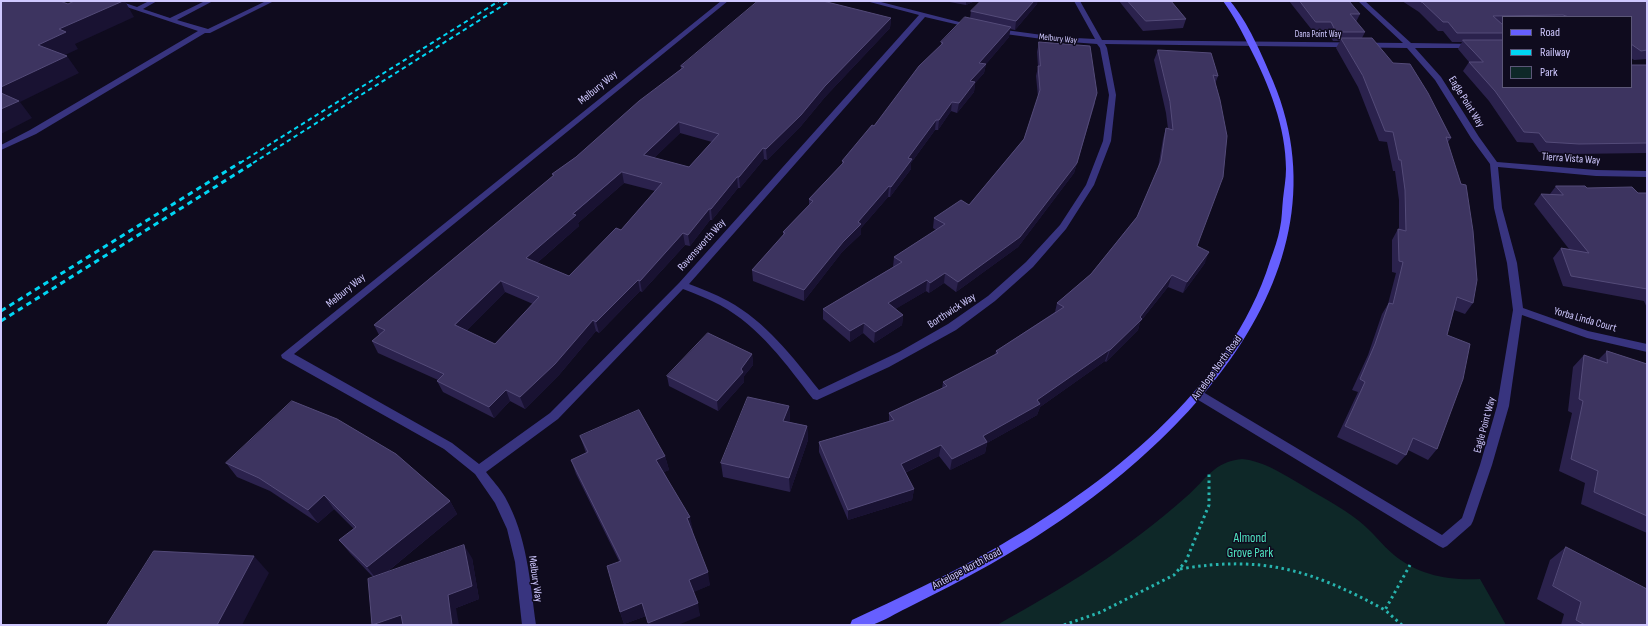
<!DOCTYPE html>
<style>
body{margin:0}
#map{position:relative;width:1648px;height:626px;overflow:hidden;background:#0f0b1e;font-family:"Sofia Sans Condensed",sans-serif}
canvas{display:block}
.frame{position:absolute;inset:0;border:2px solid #cfc8ff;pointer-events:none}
.legend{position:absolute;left:1502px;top:16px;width:130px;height:72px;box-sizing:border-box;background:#0f0b1e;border:1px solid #5c5778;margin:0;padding:5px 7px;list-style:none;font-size:12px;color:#cfc8ff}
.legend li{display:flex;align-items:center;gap:8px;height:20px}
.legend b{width:20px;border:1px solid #5c5778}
</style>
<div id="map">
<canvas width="1648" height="626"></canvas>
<div class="frame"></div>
<ul class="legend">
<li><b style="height:5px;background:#665fff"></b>Road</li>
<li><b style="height:5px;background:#00d6f3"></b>Railway</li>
<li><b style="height:11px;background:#0e2828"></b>Park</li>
</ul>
</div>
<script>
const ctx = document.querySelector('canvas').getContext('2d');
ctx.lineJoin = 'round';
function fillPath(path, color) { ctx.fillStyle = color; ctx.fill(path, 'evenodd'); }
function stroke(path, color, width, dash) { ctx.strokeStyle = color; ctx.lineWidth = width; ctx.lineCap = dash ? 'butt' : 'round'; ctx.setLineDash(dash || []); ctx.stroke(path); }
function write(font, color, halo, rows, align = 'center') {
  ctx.font = font + ' "Sofia Sans Condensed",sans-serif'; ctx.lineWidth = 3; ctx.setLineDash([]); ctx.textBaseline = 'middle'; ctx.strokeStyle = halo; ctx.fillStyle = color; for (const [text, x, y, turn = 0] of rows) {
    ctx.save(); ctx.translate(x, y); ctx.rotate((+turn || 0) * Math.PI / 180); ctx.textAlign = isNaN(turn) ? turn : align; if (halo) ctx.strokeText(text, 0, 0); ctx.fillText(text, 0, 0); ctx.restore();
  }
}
fillPath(new Path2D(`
 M 1242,459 C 1262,461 1278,471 1295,481 C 1316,494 1340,506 1359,521 C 1372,531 1382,545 1394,555 C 1418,575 1450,581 1480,579 L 1506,625 L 997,625 C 1065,587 1128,549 1186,497 C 1207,479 1213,462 1242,459 Z`), '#0e2828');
stroke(new Path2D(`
 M 1180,569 C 1263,555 1312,570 1385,610
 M 1064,625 L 1101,612 L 1174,575 L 1186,561 L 1209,505 L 1209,474
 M 1402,625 L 1385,610 L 1410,565`), '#27b4ae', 3, [2.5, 3.5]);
fillPath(new Path2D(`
 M 109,1 L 119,1 L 137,7 L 149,1 L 157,1 L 143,9 L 170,18 L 205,1 L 213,1 L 177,20 L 208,29 L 266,1 L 274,1 L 210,33 L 205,33 L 36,134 L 1,150 L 1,145 L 30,130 L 198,31 Z`), '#38347f');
fillPath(new Path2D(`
 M 721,1 L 728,1 L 294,354 L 452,443 L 479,464 L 550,413 L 679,283 L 919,15 L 866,1 L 877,1 L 975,26 L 972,28 L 925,17 L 689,284 C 702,289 715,294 728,301 C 766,322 792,356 819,390 L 899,352 L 948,324 L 988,296 L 1026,262 L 1060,225 L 1086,185 L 1103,141 L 1109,95 L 1100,48 L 1097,44 L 1057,41 L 998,33 L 995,31 L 998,29 L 1057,37 L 1095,39 L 1074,1 L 1080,1 L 1102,40 L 1403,43 L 1358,1 L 1365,1 L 1411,43 L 1476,44 L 1477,46 L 1473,48 L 1415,48 L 1441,77 L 1479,137 L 1497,162 L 1596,170 L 1647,171 L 1647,177 L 1596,176 L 1498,167 L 1502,208 L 1517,263 L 1523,308 L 1588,331 L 1647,344 L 1647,352 L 1587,338 L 1522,315 L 1509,406 L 1492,465 L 1473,521 L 1471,525 L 1447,546 L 1443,548 L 1439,546 L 1195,398 L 1194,395 L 1195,392 L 1203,392 L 1442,535 L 1462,518 L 1480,465 L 1497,406 L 1513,310 L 1507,263 L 1494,208 L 1490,164 L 1471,138 L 1435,80 L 1407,48 L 1105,44 L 1107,48 L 1116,95 L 1111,141 L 1094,185 L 1066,229 L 1033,267 L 995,301 L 956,330 L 889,367 L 817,400 L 813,399 C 786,364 760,327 720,305 C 709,299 696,294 683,289 L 558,419 L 486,472 C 492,480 500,488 505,497 C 527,536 530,581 536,625 L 522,625 L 515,562 L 507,529 L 495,503 L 475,474 L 444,449 L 282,358 L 281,355 Z`), '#38347f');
fillPath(new Path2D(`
 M 1223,1 L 1230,1 C 1248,22 1262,55 1273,81 C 1360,288 1154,473 991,564 C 964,579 935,594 907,608 C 896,613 884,621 872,625 C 866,626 857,625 850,625 L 852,620 C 899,598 947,576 992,550 C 1105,486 1230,389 1270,261 C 1274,250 1278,239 1280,228 C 1282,219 1282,208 1283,199 C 1284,189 1286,179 1286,169 C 1286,127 1269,85 1250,48 C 1242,32 1234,16 1223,1 Z`), '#665fff');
stroke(new Path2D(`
 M 240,163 L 499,1
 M 253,163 L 510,1`), '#00d6f3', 2, [4.5, 3.5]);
stroke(new Path2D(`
 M 1,311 L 241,162
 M 1,321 L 255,162`), '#00d6f3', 3, [5.5, 4.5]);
fillPath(new Path2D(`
 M 944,1 L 975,1 L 966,5 Z
 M 1119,1 L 1171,1 L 1186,19 L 1183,28 L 1143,31 Z
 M 1289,1 L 1349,1 L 1360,14 L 1356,22 L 1365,32 L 1362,38 L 1451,138 L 1448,142 L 1473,303 L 1465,314 L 1454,310 L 1447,335 L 1437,449 L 1428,460 L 1408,450 L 1406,455 L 1397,465 L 1337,437 L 1358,392 L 1352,390 L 1368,355 L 1382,314 L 1388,304 L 1396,273 L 1392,272 L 1392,240 L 1398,229 L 1399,229 L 1399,200 L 1395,171 L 1393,171 L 1387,142 L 1379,141 L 1358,87 L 1336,48 L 1340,41 L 1333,41 L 1327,30 L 1312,30 Z
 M 1402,1 L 1647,1 L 1647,59 L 1634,60 L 1631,58 L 1631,17 L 1503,17 L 1503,87 L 1647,65 L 1647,153 L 1571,154 L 1539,152 L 1533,143 L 1517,142 L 1489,101 L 1463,71 L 1469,62 L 1458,49 L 1462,42 L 1452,42 L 1443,31 L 1438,31 L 1419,12 Z
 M 1037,4 L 1015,30 L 1010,29 L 1009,37 L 986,64 L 984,73 L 975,83 L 974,92 L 957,113 L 951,111 L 938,130 L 935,130 L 911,163 L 911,169 L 890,197 L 888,197 L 861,228 L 861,234 L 842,252 L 804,301 L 753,281 L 752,270 L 783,236 L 783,232 L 809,205 L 809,199 L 842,164 L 842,161 L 874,126 L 941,45 L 941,42 L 970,18 L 971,11 Z
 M 891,18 L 890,28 L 825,97 L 801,126 L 767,160 L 764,159 L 740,188 L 738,188 L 712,220 L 710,220 L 690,246 L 685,245 L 642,292 L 640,291 L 599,333 L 596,331 L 559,375 L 525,409 L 510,401 L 494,418 L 443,392 L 437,381 L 438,380 L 378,353 L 372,341 L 379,335 L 374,325 L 553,176 L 552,174 L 576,157 L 681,69 L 681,66 ZM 680,133 L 712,142 L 689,167 L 654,158 ZM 624,183 L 655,191 L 621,230 L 569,276 L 537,263 L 579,226 L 578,223 ZM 505,292 L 533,304 L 495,344 L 466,331 Z
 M 1039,42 L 1095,103 L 1074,173 L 1018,247 L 956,292 L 944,283 L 929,293 L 926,291 L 895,309 L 903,315 L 902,325 L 874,343 L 863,333 L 850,342 L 823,319 L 823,309 L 893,267 L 894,257 L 936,230 L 933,228 L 934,218 L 969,205 L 1024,139 L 1038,97 L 1036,76 L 1038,67 L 1037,52 Z
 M 1158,50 L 1218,76 L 1215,84 L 1197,246 L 1205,263 L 1183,293 L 1168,287 L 1140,322 L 1138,330 L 1106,362 L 1105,361 L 1040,407 L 1037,415 L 987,443 L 985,453 L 950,470 L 939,456 L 905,473 L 914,489 L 912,500 L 848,520 L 819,452 L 819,442 L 889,421 L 889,413 L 942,389 L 943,382 L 995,355 L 996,351 L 1055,312 L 1057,303 L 1091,274 L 1137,217 L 1158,168 L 1163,139 L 1166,128 L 1168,129 L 1166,113 L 1154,60 Z
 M 1556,186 L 1638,193 L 1647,193 L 1647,308 L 1644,301 L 1563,286 L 1553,258 L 1561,248 L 1569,249 L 1534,204 L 1541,194 L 1550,194 Z
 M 1607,351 L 1647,364 L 1647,533 L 1581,504 L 1585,483 L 1559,471 L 1572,413 L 1568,411 L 1573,367 L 1584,355 L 1598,360 Z
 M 752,354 L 753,365 L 744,376 L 744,382 L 718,411 L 669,386 L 667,376 Z
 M 789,406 L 790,420 L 789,422 L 807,426 L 808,440 L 790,492 L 723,477 L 721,463 Z
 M 580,436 L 665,456 L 669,470 L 664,472 L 693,530 L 692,531 L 710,585 L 693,592 L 700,616 L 646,616 L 624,624 L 620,612 L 619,561 L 576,474 L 571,460 L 586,453 Z
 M 226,463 L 450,501 L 457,514 L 387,572 L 472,558 L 479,599 L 456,608 L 373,577 L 350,553 L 339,540 L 354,529 L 334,509 L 318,523 L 270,491 L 237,477 Z
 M 1566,547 L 1647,625 L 1561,625 L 1564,614 L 1537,599 L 1550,560 Z`), '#2b224d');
fillPath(new Path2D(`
 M 123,1 L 125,1 L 134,17 L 75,44 L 78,49 L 50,62 L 38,45 L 59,29 Z
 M 966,1 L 975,1 L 966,5 Z
 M 1034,1 L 1038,1 L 1037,4 L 1015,30 L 1016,21 Z
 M 891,18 L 890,28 L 825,97 L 801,126 L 767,160 L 766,149 L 825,86 Z
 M 1011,27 L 1009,37 L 986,64 L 984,73 L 975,83 L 974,92 L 957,113 L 959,103 L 979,63 Z
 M 67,56 L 79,73 L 20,102 L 32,118 L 1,134 L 1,87 Z
 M 1097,93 L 1074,173 L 1018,247 L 956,292 L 958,282 Z
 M 952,102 L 951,111 L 938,130 L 939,120 Z
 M 936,120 L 935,130 L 911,163 L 911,169 L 890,197 L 891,187 L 908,158 Z
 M 679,122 L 680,133 L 646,166 L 644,155 Z
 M 763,148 L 764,159 L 740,188 L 739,177 Z
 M 622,172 L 624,183 L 578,223 L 579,226 L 530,269 L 526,258 L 573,214 Z
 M 737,177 L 738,188 L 712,220 L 711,209 Z
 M 889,186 L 888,197 L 861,228 L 861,234 L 842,252 L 804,301 L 804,290 L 858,222 Z
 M 709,209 L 710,220 L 690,246 L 688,235 Z
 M 683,233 L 685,245 L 642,292 L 640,281 Z
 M 1209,252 L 1205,263 L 1183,293 L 1187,282 Z
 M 945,273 L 944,283 L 929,293 L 930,283 Z
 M 1172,275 L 1168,287 L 1140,322 L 1138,330 L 1106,362 L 1110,350 L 1140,317 Z
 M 638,280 L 640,291 L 599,333 L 596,322 Z
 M 927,280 L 926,291 L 887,314 L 888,303 Z
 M 501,281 L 505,292 L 460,337 L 455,325 Z
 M 903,315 L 902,325 L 874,343 L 875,332 Z
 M 593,320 L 596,331 L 559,375 L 525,409 L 520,397 Z
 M 864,323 L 863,333 L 850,342 L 850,331 Z
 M 1109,350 L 1105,361 L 1040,407 L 1037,415 L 987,443 L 985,453 L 950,470 L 952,459 L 983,436 L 1037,400 Z
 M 752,354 L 753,365 L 744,376 L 744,382 L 718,411 L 717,401 L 741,369 Z
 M 506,390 L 510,401 L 494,418 L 489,407 Z
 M 789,406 L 790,420 L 784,435 L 783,421 Z
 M 807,426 L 808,440 L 790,492 L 789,478 Z
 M 941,445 L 939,456 L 900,475 L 901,464 Z
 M 665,456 L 669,470 L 660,474 L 656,460 Z
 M 914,489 L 912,500 L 848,520 L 848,510 Z
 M 324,495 L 334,509 L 318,523 L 308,510 Z
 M 450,501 L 457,514 L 377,580 L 367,567 Z
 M 690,517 L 693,530 L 690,532 L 687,518 Z
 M 464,545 L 472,558 L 479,599 L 456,608 L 459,625 L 452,625 L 448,595 Z
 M 254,556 L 269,573 L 242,625 L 217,625 Z
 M 708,572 L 710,585 L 692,593 L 689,580 Z
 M 642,603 L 646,616 L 624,624 L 620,612 Z
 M 698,603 L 700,616 L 678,625 L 649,625 L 648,623 Z
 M 401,615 L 409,625 L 373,625 Z`), '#191232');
const building = new Path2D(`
 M 1,1 L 60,1 L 68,4 L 74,1 L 123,1 L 59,29 L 66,32 L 38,45 L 67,56 L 1,87 Z
 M 758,1 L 823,1 L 891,18 L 825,86 L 801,115 L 766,149 L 763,148 L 739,177 L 737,177 L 711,209 L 709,209 L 688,235 L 683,233 L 640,281 L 638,280 L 596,322 L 593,320 L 555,364 L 520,397 L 506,390 L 489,407 L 437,381 L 444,374 L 372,341 L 385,330 L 374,325 L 554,175 L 552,174 L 576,157 L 639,101 L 684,67 L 681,66 ZM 679,122 L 719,134 L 689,167 L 644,155 ZM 622,172 L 662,183 L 621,230 L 616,228 L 569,276 L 526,258 L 576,215 L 573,214 ZM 501,281 L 539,297 L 495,344 L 455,325 Z
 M 981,1 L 1034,1 L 1016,21 L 971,11 Z
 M 1128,1 L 1171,1 L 1186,19 L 1146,21 Z
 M 1300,1 L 1349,1 L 1360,14 L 1350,14 L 1365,32 L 1336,32 L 1331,22 L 1316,22 Z
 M 1420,1 L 1647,1 L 1647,50 L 1641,51 L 1631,44 L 1631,17 L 1569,17 L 1563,15 L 1493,16 L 1503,25 L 1503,33 L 1457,33 L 1448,22 L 1443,22 L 1423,3 Z
 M 965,17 L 1011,27 L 979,63 L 986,64 L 970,81 L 975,82 L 959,103 L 952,102 L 939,120 L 936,120 L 908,158 L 912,159 L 891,187 L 889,186 L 858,222 L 861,224 L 843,242 L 804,290 L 752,270 L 785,233 L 783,232 L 813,201 L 809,199 L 844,162 L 842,161 L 872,125 L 874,126 L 919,66 L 943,43 L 941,42 Z
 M 1341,38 L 1372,38 L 1393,63 L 1410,64 L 1428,93 L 1451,138 L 1446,137 L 1461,184 L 1466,185 L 1473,231 L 1477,280 L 1473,303 L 1457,297 L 1447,335 L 1470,344 L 1463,379 L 1437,449 L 1413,438 L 1406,455 L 1345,426 L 1365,382 L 1360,379 L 1375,344 L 1389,303 L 1393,304 L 1403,262 L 1399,261 L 1398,229 L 1406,231 L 1405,190 L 1401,160 L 1399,160 L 1393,132 L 1385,131 L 1363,76 Z
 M 1463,40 L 1503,40 L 1503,87 L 1631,87 L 1631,65 L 1647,65 L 1647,143 L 1579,144 L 1546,142 L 1539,133 L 1524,132 L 1495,91 L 1469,62 L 1483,62 Z
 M 1039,42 L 1090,46 L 1097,93 L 1077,163 L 1020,237 L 958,282 L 945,273 L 930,283 L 927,280 L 888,303 L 903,315 L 875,332 L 864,323 L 850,331 L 823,309 L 902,262 L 894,257 L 945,224 L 934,218 L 961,200 L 969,205 L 1024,139 L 1040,90 L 1038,66 L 1040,66 Z
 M 1158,50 L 1211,53 L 1218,76 L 1213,75 L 1220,100 L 1227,136 L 1223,177 L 1197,246 L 1209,252 L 1187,282 L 1172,275 L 1140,317 L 1142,319 L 1110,350 L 1109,350 L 1037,400 L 1040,404 L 983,436 L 987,442 L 952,459 L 941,445 L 901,464 L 914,489 L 848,510 L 819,442 L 894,420 L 889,413 L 947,386 L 943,382 L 998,353 L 996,351 L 1064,307 L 1057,303 L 1091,274 L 1137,217 L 1161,161 L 1166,128 L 1173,130 L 1170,102 Z
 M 1,93 L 19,101 L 1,109 Z
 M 1556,186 L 1585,186 L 1587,188 L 1632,187 L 1638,193 L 1647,193 L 1647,289 L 1571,276 L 1561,248 L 1589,253 L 1541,194 L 1563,195 Z
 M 708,333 L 752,354 L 741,369 L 743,372 L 717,401 L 667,376 Z
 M 1607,351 L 1647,364 L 1647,516 L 1594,492 L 1598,471 L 1571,459 L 1583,401 L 1579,399 L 1584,355 L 1607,363 Z
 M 748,397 L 789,406 L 783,421 L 807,426 L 789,478 L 721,463 Z
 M 292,401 L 337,419 L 396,454 L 450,501 L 367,567 L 339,540 L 356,527 L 324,495 L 308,510 L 259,478 L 226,463 Z
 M 639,410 L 665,456 L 656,460 L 690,517 L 687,518 L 708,572 L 689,580 L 698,603 L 648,623 L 642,603 L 620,612 L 607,566 L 621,561 L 571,460 L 588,452 L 580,436 Z
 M 464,545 L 472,586 L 448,595 L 452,625 L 403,625 L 401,615 L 372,625 L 368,579 Z
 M 1566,547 L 1647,589 L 1647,625 L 1585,625 L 1576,620 L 1581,602 L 1553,586 Z
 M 154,551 L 254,556 L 217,625 L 107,625 Z`);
fillPath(building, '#3d3460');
stroke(building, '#544b79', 1);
write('9px', '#cfc8ff', '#0f0b1e', [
 ["Dana Point Way",1318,35],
 ["Melbury Way",1058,39,6]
]);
write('11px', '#cfc8ff', '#0f0b1e', [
 ["Melbury Way",598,88,-39],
 ["Eagle Point Way",1466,102,58],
 ["Tierra Vista Way",1571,159,4],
 ["Ravensworth Way",702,245,-48],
 ["Melbury Way",346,291,-39],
 ["Borthwick Way",952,311,-33],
 ["Yorba Linda Court",1585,320,16],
 ["Antelope North Road",1217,368,-54],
 ["Eagle Point Way",1485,425,-75],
 ["Antelope North Road",967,569,-28],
 ["Melbury Way",535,579,82]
]);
write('13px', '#4fe4c1', '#0f0b1e', [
 ["Almond",1250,539],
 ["Grove Park",1250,554]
]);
</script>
